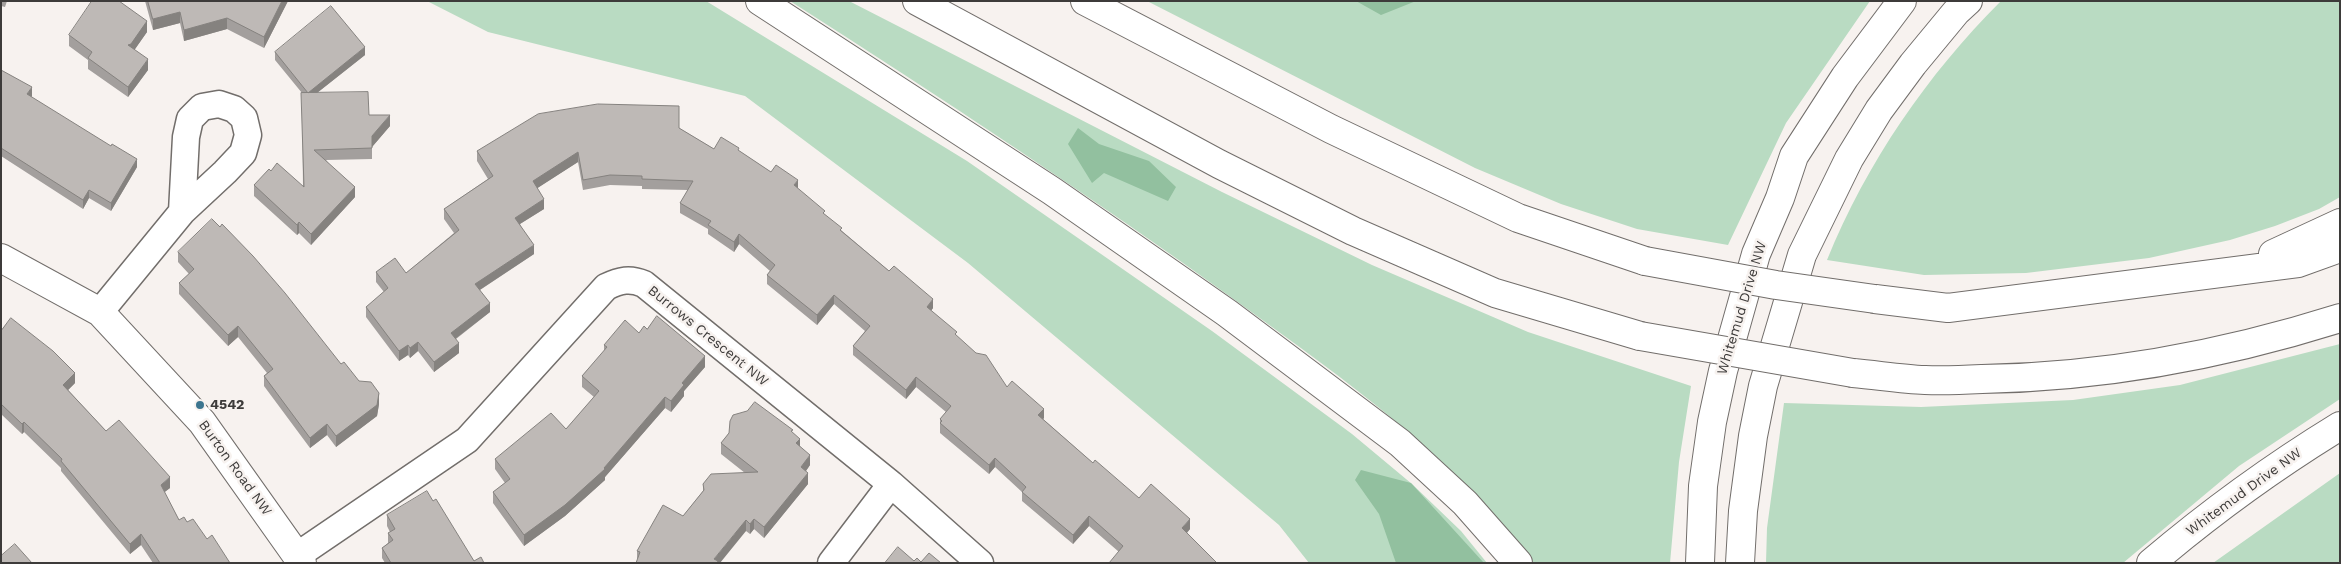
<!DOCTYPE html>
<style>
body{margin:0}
#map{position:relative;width:2341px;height:564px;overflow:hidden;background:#f7f2ef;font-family:"Work Sans",sans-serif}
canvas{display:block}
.frame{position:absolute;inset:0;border:2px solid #3d3b3a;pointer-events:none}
</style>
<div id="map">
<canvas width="2341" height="564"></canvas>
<div class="frame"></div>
</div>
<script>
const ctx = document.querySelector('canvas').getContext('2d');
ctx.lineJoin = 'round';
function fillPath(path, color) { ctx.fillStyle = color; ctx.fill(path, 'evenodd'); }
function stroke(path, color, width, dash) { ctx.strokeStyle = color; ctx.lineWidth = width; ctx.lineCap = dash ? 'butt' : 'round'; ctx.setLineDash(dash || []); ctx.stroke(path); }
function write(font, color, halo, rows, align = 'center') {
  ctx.font = font + ' "Work Sans",sans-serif'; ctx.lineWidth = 5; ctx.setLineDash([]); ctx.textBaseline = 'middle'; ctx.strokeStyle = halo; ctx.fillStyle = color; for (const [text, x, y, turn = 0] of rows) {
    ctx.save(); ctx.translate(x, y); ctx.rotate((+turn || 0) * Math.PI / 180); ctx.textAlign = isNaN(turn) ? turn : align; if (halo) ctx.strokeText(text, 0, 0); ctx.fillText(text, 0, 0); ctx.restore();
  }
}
fillPath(new Path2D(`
 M 427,1 L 706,1 L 967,161 L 1212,331 L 1352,434 L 1412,484 L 1461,531 L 1487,563 L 1309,563 L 1279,525 L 968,263 L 745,96 L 488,32 Z
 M 790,1 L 849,1 L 1222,192 L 1372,265 L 1528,332 L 1691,386 L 1679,462 L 1670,563 L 1534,563 C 1455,457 1345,380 1239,303 C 1092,197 942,98 790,1 Z
 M 1147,1 L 1870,1 L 1786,123 L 1728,245 L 1637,229 L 1561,204 L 1475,168 Z
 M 2001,1 L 2340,1 L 2340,197 L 2319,209 L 2275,226 L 2230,240 L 2149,258 L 2026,273 L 1924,275 L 1827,260 C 1867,162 1927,75 2001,1 Z
 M 2340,344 L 2340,399 L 2239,466 L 2123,563 L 1766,563 L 1767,528 L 1784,403 L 1921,407 L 2073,400 L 2180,385 Z
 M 2340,473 L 2340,563 L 2213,563 Z`), '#b9dbc2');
fillPath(new Path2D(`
 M 1356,1 L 1416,1 L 1381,15 Z
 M 1078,128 L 1099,144 L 1149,161 L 1176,187 L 1168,201 L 1104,173 L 1092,183 L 1068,144 Z
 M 1361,470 L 1411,483 L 1484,563 L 1396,563 L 1379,514 L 1355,480 Z`), '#92c09f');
const minor = new Path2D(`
 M 100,312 L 182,212 L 225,172 L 243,153 L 248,135 L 244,118 L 234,109 L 219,104 L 202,107 L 190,119 L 186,137 L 182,212
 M 298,555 L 467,440 L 606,287 C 620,280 630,278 644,284 L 891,484 L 980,563
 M 831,563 L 891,484`);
const tertiary = new Path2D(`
 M 1,258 L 100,312 L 202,422 L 302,563`);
const motorway = new Path2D(`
 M 760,1 L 1052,191 L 1227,313 L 1400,443 L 1465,503 L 1518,563
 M 917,1 L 1219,164 L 1353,231 L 1495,293 L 1640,336
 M 1085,1 L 1331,129 L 1518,218 L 1645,261
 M 2273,254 L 2340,223
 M 1875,299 L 1948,308 L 2298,263 L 2340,248
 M 1853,373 C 1877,375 1901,379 1925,380 C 1944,381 1963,380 1982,379 C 2104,377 2223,355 2340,318
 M 1700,563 L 1703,486 L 1712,422 L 1723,371 L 1756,254 L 1780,198 L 1794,156 L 1845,77 L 1902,1
 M 1740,563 L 1743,511 L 1753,436 L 1763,386 L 1802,255 L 1849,159 L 1879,110 L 1913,64 L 1956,12 L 1968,1
 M 2151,563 C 2211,512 2273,467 2340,426`);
stroke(minor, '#726e6b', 29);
stroke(tertiary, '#726e6b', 30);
stroke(motorway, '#726e6b', 30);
stroke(minor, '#fff', 26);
stroke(tertiary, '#fff', 28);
stroke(motorway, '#fff', 28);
const motorwayBridge = new Path2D(`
 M 1645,261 L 1776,285 L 1875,299
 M 1640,336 L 1853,373`);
stroke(motorwayBridge, '#726e6b', 30, []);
stroke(motorwayBridge, '#fff', 28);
fillPath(new Path2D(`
 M 1,1 L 7,1 L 5,7 L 1,6 Z
 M 145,1 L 288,1 L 264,48 L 227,29 L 184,41 L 180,23 L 153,30 Z
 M 147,32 L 134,50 L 148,70 L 128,97 L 88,69 L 88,60 L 69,46 L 69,35 Z
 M 275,52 L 365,55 L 317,93 L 369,115 L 390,126 L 372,147 L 372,159 L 326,160 L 355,197 L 311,245 L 299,233 L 297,235 L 254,196 L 254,185 L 271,171 L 303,187 L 302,93 L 275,60 Z
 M 1,70 L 32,96 L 31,97 L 137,167 L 111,211 L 89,198 L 83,209 L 1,156 Z
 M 679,128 L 714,149 L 739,151 L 771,172 L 798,189 L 842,231 L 933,308 L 931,311 L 1007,387 L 1044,418 L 1043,419 L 1093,463 L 1139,498 L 1190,529 L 1187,533 L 1119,552 L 1089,526 L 1073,544 L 1022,501 L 1022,492 L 995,467 L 989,474 L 940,433 L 940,419 L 946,412 L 916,387 L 906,399 L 853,355 L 853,346 L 865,331 L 834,304 L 817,325 L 767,284 L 767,275 L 770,271 L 739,244 L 734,252 L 708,234 L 708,229 L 680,213 L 680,203 L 688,190 L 642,189 L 642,186 L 610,185 L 583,190 L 578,162 L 537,188 L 544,209 L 520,224 L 534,254 L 480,290 L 490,312 L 456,339 L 459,353 L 434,372 L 418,351 L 410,358 L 408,355 L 399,361 L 366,317 L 366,307 L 384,292 L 376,282 L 376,272 L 406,273 L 454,233 L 444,219 L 444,209 L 488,179 L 477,161 L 477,151 Z
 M 178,252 L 341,364 L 359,381 L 379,404 L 377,416 L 336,447 L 327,435 L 310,448 L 264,386 L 264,376 L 267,373 L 238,337 L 228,346 L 179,294 L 179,283 L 189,274 L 178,262 Z
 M 1,328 L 75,383 L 68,390 L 106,431 L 170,488 L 164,492 L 179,520 L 187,522 L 207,539 L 230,563 L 153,563 L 141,545 L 130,554 L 61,471 L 61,468 L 24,432 L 22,434 L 1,414 Z
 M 647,329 L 705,367 L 684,391 L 684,396 L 671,412 L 665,408 L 605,477 L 605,480 L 565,516 L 524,546 L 493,503 L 493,492 L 505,483 L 495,469 L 495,459 L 566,429 L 594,397 L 582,387 L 582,376 L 604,351 L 604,345 L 639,333 Z
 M 729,433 L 793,433 L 810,465 L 806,471 L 808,484 L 764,538 L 754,529 L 750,534 L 746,531 L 637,559 L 637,551 L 683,516 L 703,491 L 703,484 L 745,473 L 721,454 L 721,443 Z
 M 433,501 L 474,561 L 484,563 L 385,563 L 382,558 L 382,548 L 388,543 L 388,533 L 390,532 L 387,526 L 387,515 Z`), '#a39f9d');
fillPath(new Path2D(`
 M 282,1 L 288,1 L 264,48 L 264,37 Z
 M 180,12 L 180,23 L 153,30 L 153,19 Z
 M 227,18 L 227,29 L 184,41 L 184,30 Z
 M 147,21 L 147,32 L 131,55 L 128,45 Z
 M 365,47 L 365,55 L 308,100 L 308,93 Z
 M 148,59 L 148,70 L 128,97 L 128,87 Z
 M 32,87 L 32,96 L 27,103 L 27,94 Z
 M 390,115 L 390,126 L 372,147 L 372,136 Z
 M 578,152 L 578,162 L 533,191 L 533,181 Z
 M 137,159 L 137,167 L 111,211 L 111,203 Z
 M 798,180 L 798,189 L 794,185 Z
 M 355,187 L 355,197 L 311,245 L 311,234 Z
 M 89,190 L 89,198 L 83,209 L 83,200 Z
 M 544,199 L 544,209 L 515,227 L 515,218 Z
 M 299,222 L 299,233 L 297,235 L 297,225 Z
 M 739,234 L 739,244 L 734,252 L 734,242 Z
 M 534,245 L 534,254 L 475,293 L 475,284 Z
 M 834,295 L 834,304 L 817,325 L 817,315 Z
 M 933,299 L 933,308 L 927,316 L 927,307 Z
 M 490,303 L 490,312 L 451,342 L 451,333 Z
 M 238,326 L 238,337 L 228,346 L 228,335 Z
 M 418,342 L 418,351 L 410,358 L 410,348 Z
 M 459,343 L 459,353 L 434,372 L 434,362 Z
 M 408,345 L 408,355 L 399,361 L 399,351 Z
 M 705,356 L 705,367 L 684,391 L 684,396 L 671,412 L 671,401 L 682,383 Z
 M 75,373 L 75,383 L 63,395 L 63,385 Z
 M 916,377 L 916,387 L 906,399 L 906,390 Z
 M 379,393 L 379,404 L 377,416 L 336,447 L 336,436 Z
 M 665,397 L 665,408 L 605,477 L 605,480 L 565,516 L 524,546 L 524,535 L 604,468 Z
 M 1044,409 L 1044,418 L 1038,425 L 1038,415 Z
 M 24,422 L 24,432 L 22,434 L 22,424 Z
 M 327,424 L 327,435 L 310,448 L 310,438 Z
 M 800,439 L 800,449 L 796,443 Z
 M 810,455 L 810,465 L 801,478 L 801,467 Z
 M 995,458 L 995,467 L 989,474 L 989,465 Z
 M 808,473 L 808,484 L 764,538 L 764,527 Z
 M 170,477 L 170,488 L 161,495 L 161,485 Z
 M 2,507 L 2,518 L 1,519 L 1,508 Z
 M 1089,516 L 1089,526 L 1073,544 L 1073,535 Z
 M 754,519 L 754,529 L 750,534 L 750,524 Z
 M 1190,519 L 1190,529 L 1182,538 L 1182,528 Z
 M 746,520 L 746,531 L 720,563 L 714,563 L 714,559 Z
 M 141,534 L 141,545 L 130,554 L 130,544 Z`), '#85827f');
const building = new Path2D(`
 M 92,1 L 119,1 L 147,21 L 131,44 L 128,45 L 148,59 L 128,87 L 88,58 L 92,52 L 69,35 Z
 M 148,1 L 282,1 L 264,37 L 227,18 L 184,30 L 180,12 L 153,19 Z
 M 331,6 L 365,47 L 308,93 L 275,52 Z
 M 1,70 L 32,87 L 27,94 L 111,146 L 112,144 L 137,159 L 111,203 L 89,190 L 83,200 L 1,148 Z
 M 368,92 L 369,115 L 390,115 L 372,136 L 372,148 L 314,150 L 355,187 L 311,234 L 299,222 L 297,225 L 254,185 L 269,169 L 271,171 L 277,163 L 304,187 L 301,93 Z
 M 598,104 L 679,106 L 679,128 L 714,149 L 721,137 L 739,148 L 738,150 L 771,172 L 776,165 L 798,180 L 794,185 L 825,211 L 823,213 L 842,228 L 840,230 L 889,271 L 894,266 L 933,299 L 927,307 L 957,332 L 955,334 L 976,353 L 986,355 L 1007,387 L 1012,381 L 1044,409 L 1038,415 L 1093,463 L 1095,460 L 1139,498 L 1151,484 L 1190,519 L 1182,528 L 1217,563 L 1109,563 L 1123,546 L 1089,516 L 1073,535 L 1022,492 L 1026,487 L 995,458 L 989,465 L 940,423 L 942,421 L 940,419 L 951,406 L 916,377 L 906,390 L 853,346 L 870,326 L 834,295 L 817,315 L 767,275 L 775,265 L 739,234 L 734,242 L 708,225 L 711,221 L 680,203 L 693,181 L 642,179 L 642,176 L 610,175 L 583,180 L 578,152 L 533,181 L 544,199 L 515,218 L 534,245 L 475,284 L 490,303 L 451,333 L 459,343 L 434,362 L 418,342 L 410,348 L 408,345 L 399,351 L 366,307 L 388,288 L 376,272 L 395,258 L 406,273 L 459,230 L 444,209 L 493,176 L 477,151 L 538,114 Z
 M 212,219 L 220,227 L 222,224 L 253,256 L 285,293 L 341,364 L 344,362 L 359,381 L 371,382 L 379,393 L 377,405 L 336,436 L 327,424 L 310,438 L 264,376 L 273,369 L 238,326 L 228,335 L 179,283 L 194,269 L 178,252 Z
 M 657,316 L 705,356 L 682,383 L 684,385 L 671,401 L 665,397 L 604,468 L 605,469 L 565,505 L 524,535 L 493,492 L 510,479 L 495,459 L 551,413 L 566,429 L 599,391 L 582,376 L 607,347 L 604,345 L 625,320 L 639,333 L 644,326 L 647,329 Z
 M 11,318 L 53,351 L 75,373 L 63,385 L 106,431 L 119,420 L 154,459 L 170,477 L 161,485 L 179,520 L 184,517 L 187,522 L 193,519 L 207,539 L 212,535 L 230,563 L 160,563 L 141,534 L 130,544 L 61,461 L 62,459 L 24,422 L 22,424 L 1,404 L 1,328 L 2,329 Z
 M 755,402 L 793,430 L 791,431 L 800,439 L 796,443 L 810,455 L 801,467 L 808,473 L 764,527 L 754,519 L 750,524 L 746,520 L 714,559 L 718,561 L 717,563 L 636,563 L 640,552 L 637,551 L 663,505 L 683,516 L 704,490 L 703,484 L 711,474 L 758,472 L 721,443 L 729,433 L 730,421 L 733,415 L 747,411 Z
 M 427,491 L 433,501 L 436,499 L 474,561 L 481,557 L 484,563 L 391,563 L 382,548 L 393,540 L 388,533 L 395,529 L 387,515 Z
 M 15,544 L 32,563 L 1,563 L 1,556 Z
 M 898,547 L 914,561 L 917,558 L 921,562 L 929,553 L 941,563 L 885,563 Z`);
fillPath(building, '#beb9b6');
stroke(building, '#85827f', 1);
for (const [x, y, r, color] of [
 [200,405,5,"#3c758f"]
]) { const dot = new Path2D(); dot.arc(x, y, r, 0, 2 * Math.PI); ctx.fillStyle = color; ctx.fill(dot); stroke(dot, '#f7f2ef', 2); }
write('14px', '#3d3b3a', '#f7f2ef', [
 ["Whitemud Drive NW",1742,308,-73],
 ["Burrows Crescent NW",708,336,39],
 ["Burton Road NW",235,468,54],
 ["Whitemud Drive NW",2244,492,-36]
]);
write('bold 14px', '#3d3b3a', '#f7f2ef', [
 ["4542",210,405]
], 'left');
</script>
